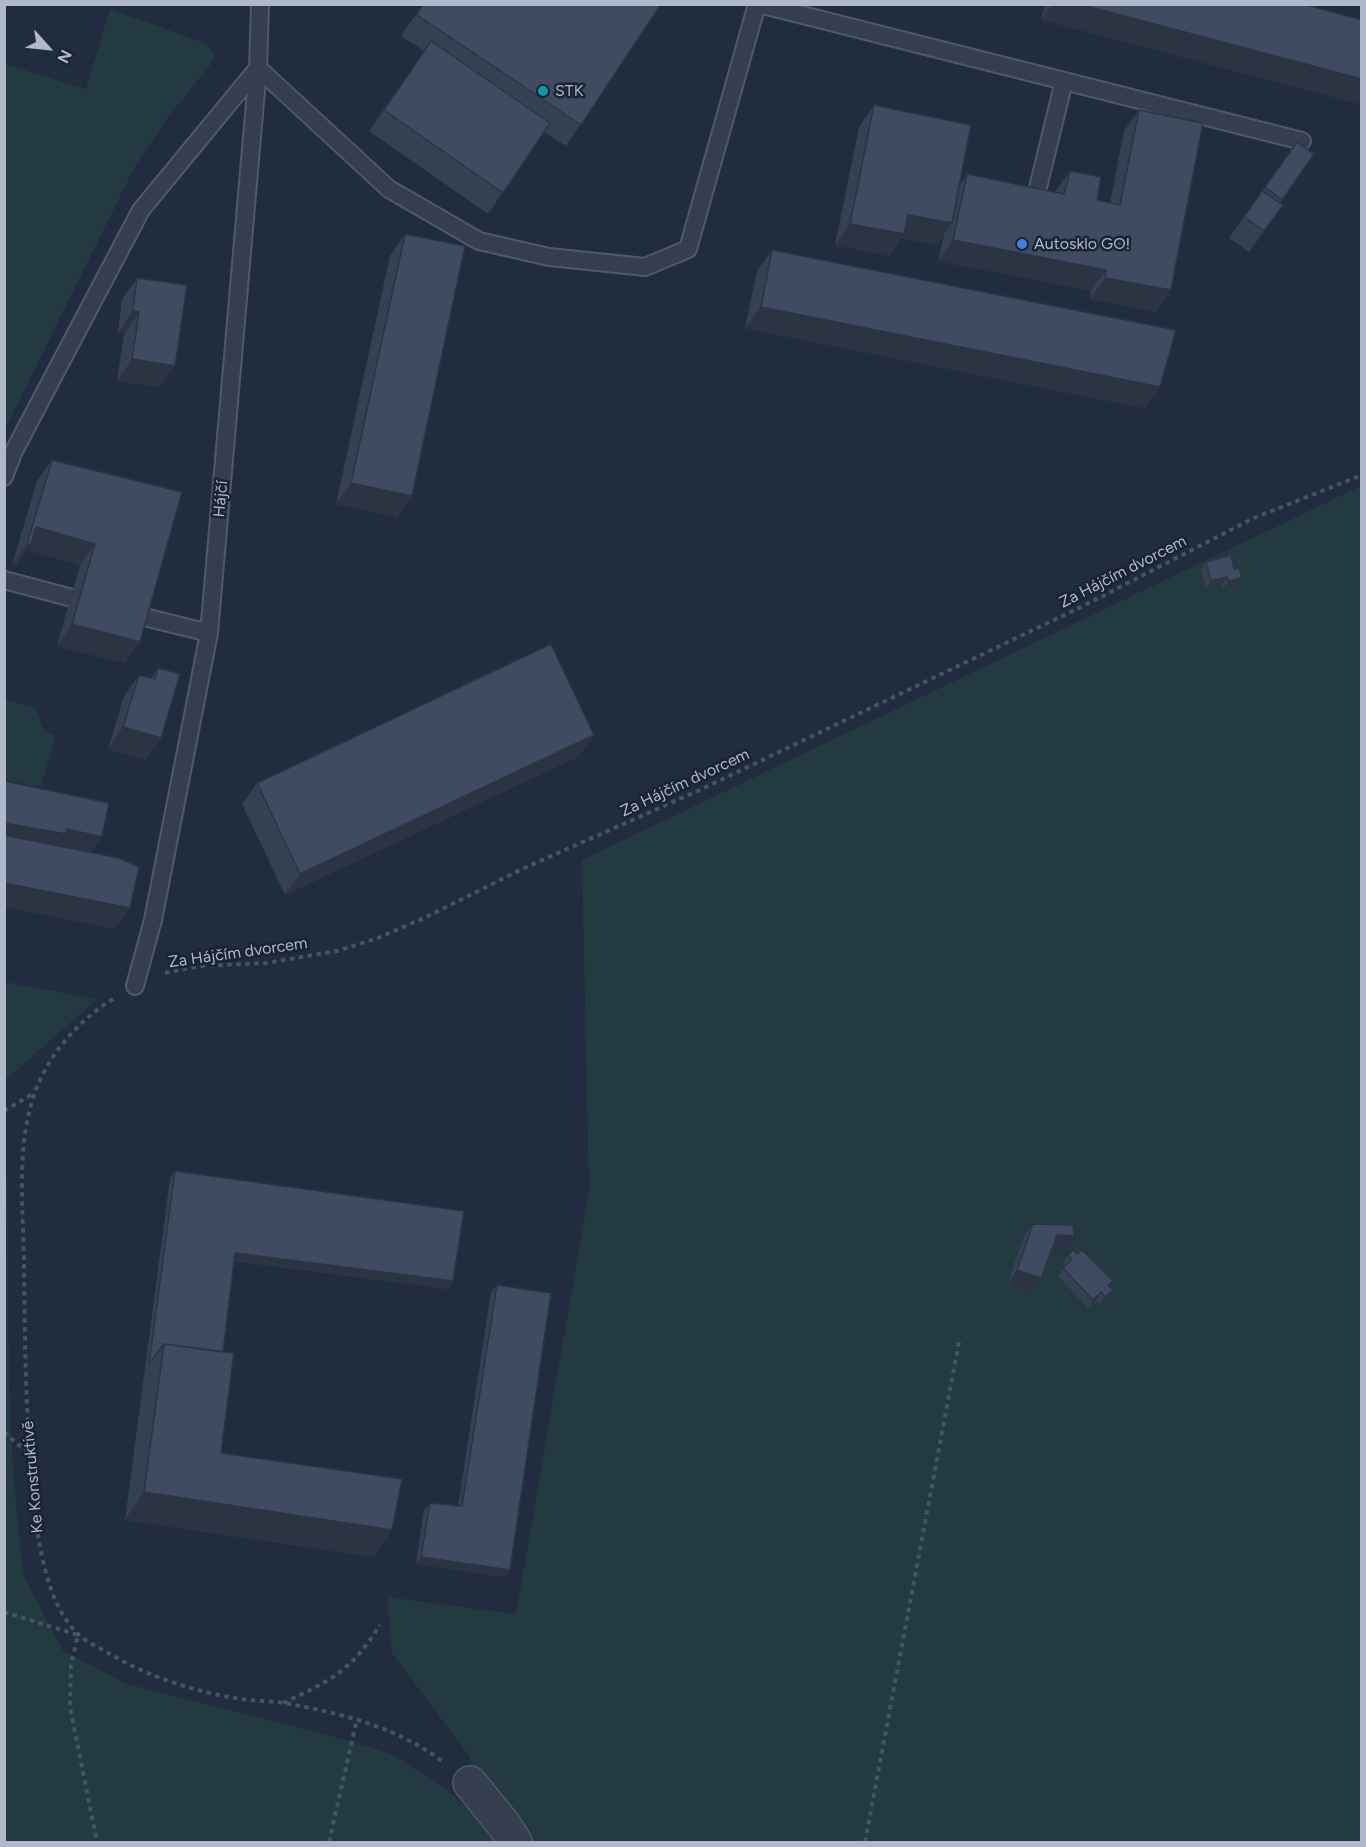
<!DOCTYPE html>
<meta charset="utf-8">
<style>
body{margin:0}
#map{position:relative;width:1366px;height:1847px;overflow:hidden;background:#212c3f;font-family:Figtree,sans-serif}
canvas{display:block}
.frame{position:absolute;inset:0;border:6px solid #b0b9ca;pointer-events:none}
.north{position:absolute;left:18px;top:18px;width:60px;height:60px;-webkit-text-stroke:4px #1a2333;paint-order:stroke;rotate:117deg;font-size:16px;font-weight:700;line-height:24px;text-align:center;color:#b0b9ca}
.north::after{content:'';display:block;margin:auto;width:21px;height:27px;background:#b0b9ca;clip-path:polygon(50% 0,100% 100%,50% 72%,0 100%)}
</style>
<div id="map">
<canvas width="1366" height="1847"></canvas>
<div class="frame"></div>
<div class="north">N</div>
</div>
<script>
const ctx = document.querySelector('canvas').getContext('2d');
ctx.lineJoin = 'round';
function fillPath(path, color) { ctx.fillStyle = color; ctx.fill(path, 'evenodd'); }
function stroke(path, color, width, dash) { ctx.strokeStyle = color; ctx.lineWidth = width; ctx.lineCap = dash ? 'butt' : 'round'; ctx.setLineDash(dash || []); ctx.stroke(path); }
function write(font, color, halo, rows, align = 'center') {
  ctx.font = font + ' Figtree,sans-serif'; ctx.lineWidth = 5; ctx.setLineDash([]); ctx.textBaseline = 'middle'; ctx.strokeStyle = halo; ctx.fillStyle = color; for (const [text, x, y, turn = 0] of rows) {
    ctx.save(); ctx.translate(x, y); ctx.rotate((+turn || 0) * Math.PI / 180); ctx.textAlign = isNaN(turn) ? turn : align; if (halo) ctx.strokeText(text, 0, 0); ctx.fillText(text, 0, 0); ctx.restore();
  }
}
fillPath(new Path2D(`
 M 110,9 L 207,44 L 214,55 L 209,67 L 168,117 L 135,166 L 5,429 L 5,64 L 86,89 Z
 M 1361,486 L 1361,1842 L 5,1842 L 4,1179 L 7,1179 L 9,1383 L 13,1474 L 23,1575 L 63,1651 L 127,1684 L 332,1736 L 391,1754 L 443,1787 L 484,1822 L 470,1757 L 392,1653 L 387,1597 L 516,1614 L 589,1191 L 582,860 Z
 M 5,699 L 36,708 L 43,730 L 55,736 L 41,787 L 5,780 Z
 M 5,982 L 97,999 L 9,1077 L 5,1078 Z`), '#233b40');
const service = new Path2D(`
 M 759,4 L 1302,141
 M 1033,208 L 1064,81
 M 4,477 L 14,451 L 141,210 L 258,68 L 389,189 L 479,241 L 549,257 L 645,267 L 688,249 L 757,4
 M 4,580 L 91,603
 M 124,612 L 209,633
 M 135,986 L 153,920 L 209,633 L 258,68 L 260,4`);
const minor = new Path2D(`
 M 470,1783 L 504,1825 L 515,1842`);
stroke(service, '#505969', 20);
stroke(minor, '#505969', 36);
stroke(new Path2D(`
 M 165,973 L 200,966 L 267,963 L 337,951 L 378,938 L 424,918 L 520,870 L 702,789 L 1083,606 L 1254,518 L 1362,475
 M 113,999 C 79,1020 49,1054 35,1092 C 16,1145 23,1207 24,1263 C 25,1338 25,1413 33,1488 C 35,1506 36,1524 39,1542 C 45,1573 54,1611 78,1634 C 86,1642 100,1648 110,1654 C 149,1677 195,1692 241,1699 C 255,1701 270,1701 284,1703 C 340,1713 398,1727 443,1762
 M 4,1111 L 34,1093
 M 4,1432 L 29,1454
 M 4,1612 L 78,1635 L 71,1665 L 70,1707 L 97,1842
 M 283,1703 C 332,1680 350,1672 380,1625
 M 329,1842 L 357,1719
 M 865,1842 L 959,1342`), '#41585d', 4, [4.5, 4.5]);
stroke(service, '#353e4e', 16);
stroke(minor, '#353e4e', 33);
fillPath(new Path2D(`
 M 423,4 L 661,4 L 566,146 L 544,132 L 488,214 L 369,131 L 424,51 L 401,36 Z
 M 1045,4 L 1303,4 L 1041,20 Z
 M 874,105 L 959,186 L 967,174 L 1055,192 L 1070,171 L 1097,200 L 1110,203 L 1124,131 L 1139,110 L 1156,312 L 1090,299 L 1091,291 L 938,261 L 944,234 L 937,245 L 901,238 L 889,256 L 835,245 L 859,127 Z
 M 1297,142 L 1314,154 L 1280,203 L 1283,205 L 1249,252 L 1229,238 Z
 M 405,234 L 397,517 L 336,504 L 390,256 Z
 M 772,250 L 1145,408 L 745,328 L 757,271 Z
 M 137,278 L 160,387 L 117,381 L 124,334 L 118,333 L 122,299 Z
 M 52,460 L 182,492 L 125,663 L 57,646 L 80,565 L 27,550 L 16,566 L 12,565 L 37,481 Z
 M 1206,562 L 1234,569 L 1242,578 L 1236,586 L 1223,589 L 1222,584 L 1206,588 L 1201,570 Z
 M 158,668 L 146,760 L 108,749 L 124,696 L 139,675 L 151,678 Z
 M 594,735 L 579,756 L 285,895 L 242,804 L 257,783 Z
 M 175,1171 L 453,1281 L 448,1289 L 234,1261 L 223,1352 L 221,1453 L 392,1530 L 373,1557 L 125,1520 L 170,1178 Z
 M 1033,1224 L 1063,1250 L 1052,1250 L 1041,1278 L 1031,1293 L 1007,1285 L 1023,1238 Z
 M 1077,1254 L 1113,1281 L 1109,1286 L 1113,1290 L 1108,1297 L 1100,1305 L 1096,1300 L 1088,1308 L 1058,1276 L 1066,1265 L 1063,1262 L 1068,1255 Z
 M 497,1285 L 510,1570 L 505,1577 L 416,1564 L 424,1510 L 430,1503 L 458,1506 L 491,1292 Z`), '#364053');
fillPath(new Path2D(`
 M 1052,4 L 1079,4 L 1362,79 L 1362,105 L 1041,20 Z
 M 908,215 L 952,223 L 937,245 L 901,238 L 889,256 L 835,245 L 850,224 Z
 M 953,240 L 1106,270 L 1091,291 L 938,261 Z
 M 1105,278 L 1171,290 L 1156,312 L 1090,299 Z
 M 761,307 L 1160,387 L 1145,408 L 745,328 Z
 M 133,311 L 139,312 L 124,334 L 118,333 Z
 M 132,359 L 175,366 L 160,387 L 117,381 Z
 M 351,483 L 412,496 L 397,517 L 336,504 Z
 M 36,527 L 95,544 L 80,565 L 27,550 L 16,566 L 12,565 L 27,544 Z
 M 1227,577 L 1222,584 L 1206,588 L 1211,581 Z
 M 1242,578 L 1236,586 L 1223,589 L 1228,581 Z
 M 72,624 L 140,642 L 125,663 L 57,646 Z
 M 123,727 L 161,738 L 146,760 L 108,749 Z
 M 594,735 L 579,756 L 285,895 L 300,874 Z
 M 4,823 L 67,829 L 102,837 L 86,858 L 4,847 Z
 M 4,883 L 130,908 L 115,929 L 4,907 Z
 M 1057,1235 L 1074,1236 L 1063,1250 L 1047,1250 Z
 M 235,1253 L 453,1281 L 448,1289 L 230,1260 Z
 M 1017,1270 L 1041,1278 L 1031,1293 L 1007,1285 Z
 M 1113,1290 L 1108,1297 L 1100,1305 L 1105,1297 Z
 M 1101,1292 L 1096,1300 L 1088,1308 L 1093,1300 Z
 M 144,1492 L 392,1530 L 373,1557 L 125,1520 Z
 M 421,1557 L 510,1570 L 505,1577 L 416,1564 Z`), '#2c3444');
const building = new Path2D(`
 M 423,4 L 661,4 L 581,125 L 417,15 Z
 M 1079,4 L 1303,4 L 1362,20 L 1362,79 Z
 M 431,41 L 550,123 L 503,193 L 384,110 Z
 M 874,105 L 971,125 L 952,223 L 908,215 L 904,234 L 850,224 Z
 M 1139,110 L 1203,123 L 1171,290 L 1105,278 L 1106,270 L 953,240 L 967,174 L 1064,194 L 1070,171 L 1101,177 L 1097,200 L 1120,205 Z
 M 1297,142 L 1314,154 L 1282,200 L 1265,187 Z
 M 1262,191 L 1283,205 L 1264,231 L 1244,217 Z
 M 405,234 L 465,246 L 412,496 L 351,483 Z
 M 772,250 L 1176,330 L 1160,387 L 761,307 Z
 M 137,278 L 187,285 L 175,366 L 132,359 L 139,312 L 133,311 Z
 M 52,460 L 182,492 L 140,642 L 72,624 L 95,544 L 36,527 L 31,544 L 27,544 Z
 M 1231,555 L 1234,569 L 1239,568 L 1242,578 L 1228,581 L 1227,577 L 1211,581 L 1206,562 Z
 M 551,644 L 594,735 L 300,874 L 257,783 Z
 M 158,668 L 180,674 L 161,738 L 123,727 L 139,675 L 155,679 Z
 M 4,781 L 109,803 L 102,837 L 67,829 L 66,834 L 4,823 Z
 M 4,835 L 119,858 L 139,867 L 130,908 L 4,883 Z
 M 175,1171 L 464,1211 L 453,1281 L 235,1253 L 223,1352 L 164,1344 L 149,1364 Z
 M 1033,1224 L 1073,1225 L 1074,1236 L 1057,1235 L 1041,1278 L 1017,1270 Z
 M 1073,1250 L 1077,1254 L 1082,1250 L 1113,1281 L 1108,1285 L 1113,1290 L 1105,1297 L 1101,1292 L 1093,1300 L 1063,1268 L 1072,1259 L 1068,1255 Z
 M 497,1285 L 551,1293 L 510,1570 L 421,1557 L 430,1503 L 462,1506 Z
 M 164,1344 L 234,1353 L 221,1453 L 402,1479 L 392,1530 L 144,1492 Z`);
fillPath(building, '#3f4b61');
stroke(building, '#2c3444', 1.5);
for (const [x, y, r, color] of [
 [543,91,6,"#0f9aa8"],
 [1022,244,6,"#3f7fe0"]
]) { const dot = new Path2D(); dot.arc(x, y, r, 0, 2 * Math.PI); ctx.fillStyle = color; ctx.fill(dot); stroke(dot, '#1a2333', 2); }
write('16px', '#b0b9ca', '#1a2333', [
 ["STK",555,91],
 ["Autosklo GO!",1034,244]
], 'left');
write('16px', '#b0b9ca', '#1a2333', [
 ["Hájčí",221,499,-85],
 ["Za Hájčím dvorcem",1123,572,-27],
 ["Za Hájčím dvorcem",685,783,-25],
 ["Za Hájčím dvorcem",238,953,-8],
 ["Ke Konstruktivě",33,1477,-95]
]);
</script>
